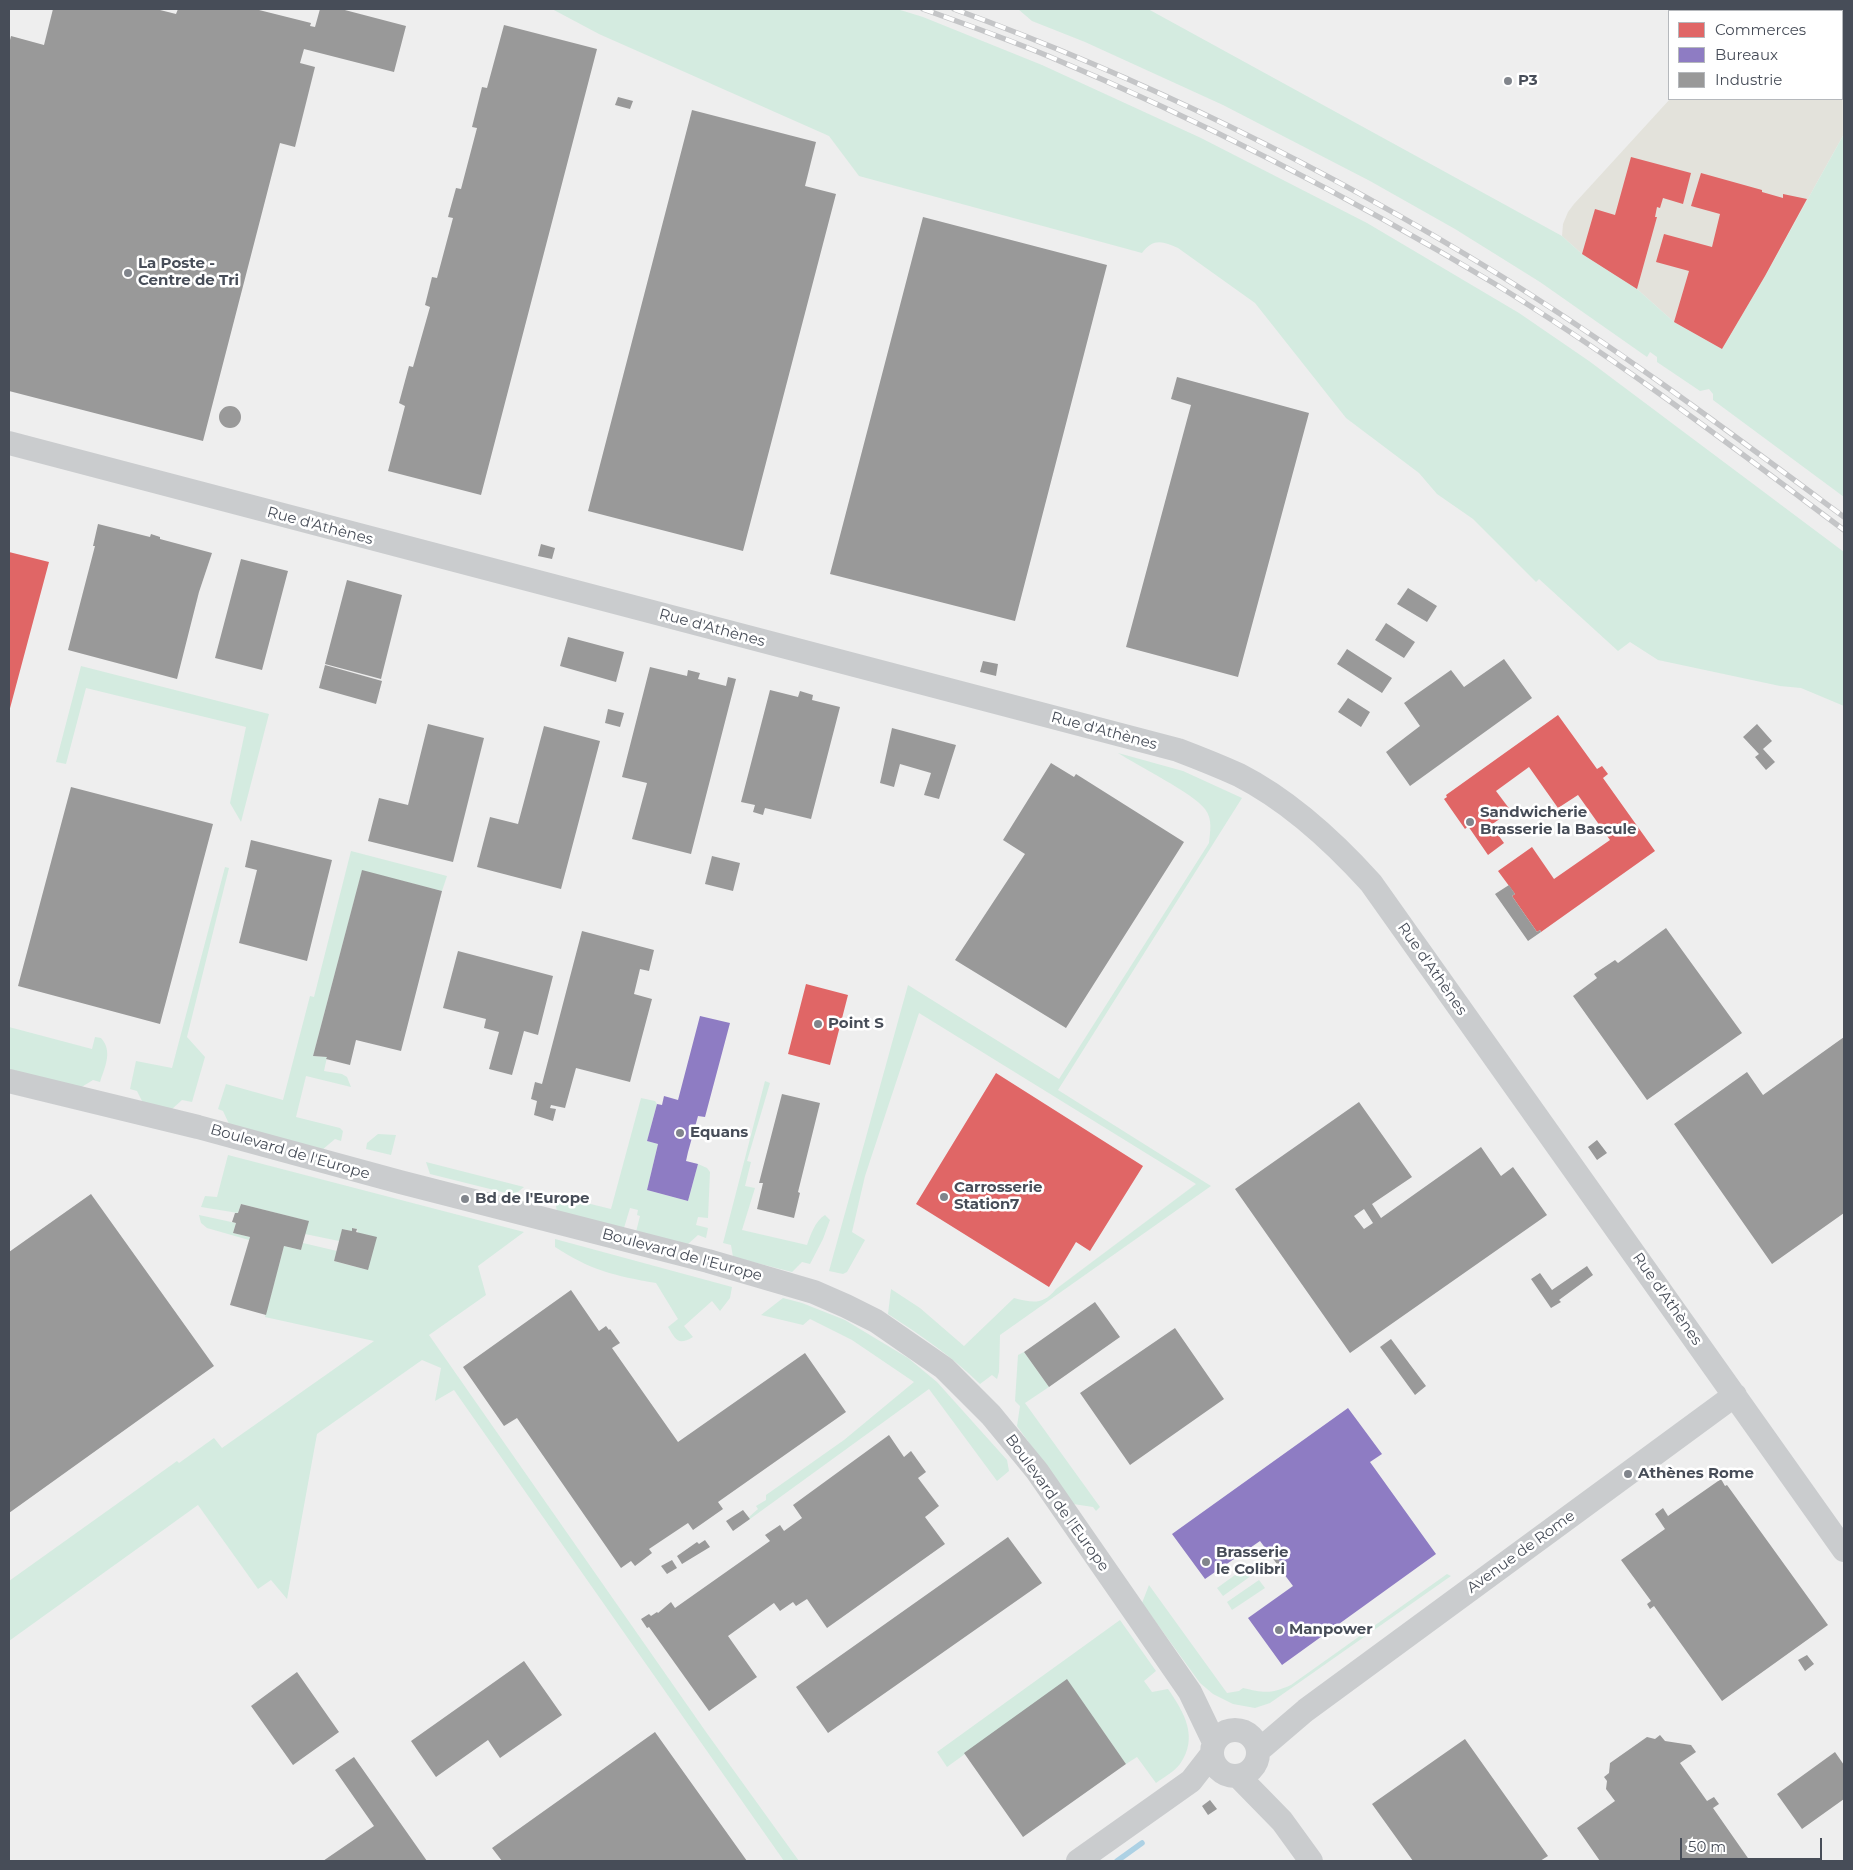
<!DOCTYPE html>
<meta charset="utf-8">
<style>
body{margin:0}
#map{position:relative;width:1853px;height:1870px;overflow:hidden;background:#eee;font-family:Montserrat,sans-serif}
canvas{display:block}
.frame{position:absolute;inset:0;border:10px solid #474d58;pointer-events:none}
.legend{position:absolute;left:1668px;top:10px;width:175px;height:90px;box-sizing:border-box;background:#fff;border:1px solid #b5b8bc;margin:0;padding:6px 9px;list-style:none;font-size:15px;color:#474d58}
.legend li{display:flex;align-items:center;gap:10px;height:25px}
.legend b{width:25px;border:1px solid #b5b8bc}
.scale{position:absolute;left:1680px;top:1838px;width:142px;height:22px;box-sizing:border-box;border:2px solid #474d58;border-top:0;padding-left:6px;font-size:15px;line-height:18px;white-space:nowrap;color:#474d58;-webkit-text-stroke:4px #fff;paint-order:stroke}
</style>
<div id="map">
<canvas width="1853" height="1870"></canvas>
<div class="frame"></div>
<ul class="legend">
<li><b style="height:14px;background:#e06666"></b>Commerces</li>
<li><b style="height:14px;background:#8e7cc3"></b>Bureaux</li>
<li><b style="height:14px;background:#999"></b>Industrie</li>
</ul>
<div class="scale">50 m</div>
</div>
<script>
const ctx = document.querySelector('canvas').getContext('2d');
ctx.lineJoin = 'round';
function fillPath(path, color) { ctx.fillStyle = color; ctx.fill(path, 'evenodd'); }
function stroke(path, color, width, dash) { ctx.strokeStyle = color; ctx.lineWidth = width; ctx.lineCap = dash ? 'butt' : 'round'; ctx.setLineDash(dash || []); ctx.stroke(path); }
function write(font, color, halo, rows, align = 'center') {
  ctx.font = font + ' Montserrat,sans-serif'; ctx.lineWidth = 5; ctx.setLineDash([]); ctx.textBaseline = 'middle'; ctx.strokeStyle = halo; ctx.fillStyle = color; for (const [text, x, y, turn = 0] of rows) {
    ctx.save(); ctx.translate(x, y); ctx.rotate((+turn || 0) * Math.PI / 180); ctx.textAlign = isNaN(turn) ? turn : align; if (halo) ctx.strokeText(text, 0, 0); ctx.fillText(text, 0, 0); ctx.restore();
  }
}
fillPath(new Path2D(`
 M 1842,71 L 1844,73 L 1844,134 L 1765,276 L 1722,349 L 1674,322 L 1637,289 L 1582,254 L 1562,236 L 1563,224 L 1568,212 L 1574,204 L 1670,99 L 1842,99 Z`), '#e3e2db');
fillPath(new Path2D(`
 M 552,9 L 897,9 L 923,17 L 1042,65 L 1201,138 L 1367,223 L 1519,313 L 1589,361 L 1844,552 L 1844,706 L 1801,688 L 1780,686 L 1658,660 L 1630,642 L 1618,651 L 1539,579 L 1536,582 L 1473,519 L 1437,494 L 1419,473 L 1346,418 L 1255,303 L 1178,248 C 1163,241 1153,238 1142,253 L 859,176 L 829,136 L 599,34 Z
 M 1018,9 L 1148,9 L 1562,236 L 1582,254 L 1637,289 L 1674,322 L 1722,349 L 1765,276 L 1844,134 L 1844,497 L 1713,400 L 1713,394 L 1709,389 L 1700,391 L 1657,362 L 1657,357 L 1650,352 L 1647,357 L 1540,282 L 1455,229 L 1370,181 L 1223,105 L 1085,42 L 1032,21 Z
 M 81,666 L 269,714 L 241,822 L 230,803 L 246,727 L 86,688 L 66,764 L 56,762 Z
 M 1118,753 L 1183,771 L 1242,798 L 1058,1090 L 1211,1186 L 1000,1335 L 999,1372 L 997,1379 L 992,1375 L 980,1384 C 951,1356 922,1336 888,1314 L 891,1289 L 920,1308 L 964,1346 L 1014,1298 C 1033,1303 1043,1305 1056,1289 L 1196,1184 L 919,1013 L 865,1176 L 852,1232 L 865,1240 L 847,1272 L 843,1274 L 829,1271 L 908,985 L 1059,1079 L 1209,843 C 1210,832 1213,819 1205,809 C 1193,793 1138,766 1118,753 Z
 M 351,851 L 447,876 L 442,891 L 362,871 L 313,1056 L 327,1057 L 324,1071 L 342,1074 L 347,1077 L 351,1087 L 306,1076 L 296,1117 L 340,1128 L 343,1131 L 341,1141 L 335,1139 L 322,1150 L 230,1126 L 223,1111 L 218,1109 L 226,1084 L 283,1100 L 310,996 L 314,997 Z
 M 225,867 L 229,868 L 187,1037 L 205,1057 L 192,1102 L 182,1100 L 171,1110 L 143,1103 L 137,1091 L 130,1089 L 136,1061 L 172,1068 Z
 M 9,1027 L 92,1049 L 95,1037 L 101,1038 C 113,1051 105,1067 100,1082 L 93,1080 L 80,1088 L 9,1069 Z
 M 765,1081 L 770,1083 L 747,1161 L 751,1162 L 745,1186 L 755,1188 L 742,1230 L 807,1245 C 811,1234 815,1221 825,1215 L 830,1220 L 823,1239 L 810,1264 L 802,1262 L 792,1272 L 733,1257 L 731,1245 L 723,1243 Z
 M 641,1098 L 655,1101 L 657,1104 L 647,1141 L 658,1144 L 647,1190 L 688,1201 L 698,1164 L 707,1168 L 710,1172 L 708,1218 L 698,1217 L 696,1225 L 708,1228 L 706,1238 L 698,1235 L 687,1245 L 636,1232 L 640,1216 L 637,1215 L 638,1210 L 630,1208 L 624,1228 L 557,1212 L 554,1195 L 611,1209 Z
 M 378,1134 L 396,1135 L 391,1155 L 366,1149 L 367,1143 Z
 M 228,1155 L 524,1232 L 478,1266 L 486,1295 L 429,1335 L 706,1732 L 799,1861 L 784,1861 L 454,1390 L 435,1401 L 441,1368 L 422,1360 L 317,1434 L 287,1599 L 271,1580 L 258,1589 L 198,1505 L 9,1641 L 9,1581 L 177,1461 L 179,1463 L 214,1438 L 222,1448 L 374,1341 L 265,1317 L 284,1246 L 301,1250 L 303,1243 L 337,1251 L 334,1261 L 368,1270 L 357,1229 L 353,1228 L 352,1231 L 342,1229 L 339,1241 L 305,1234 L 308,1221 L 241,1204 L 238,1213 L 201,1207 L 205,1196 L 217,1197 Z
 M 426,1162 L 524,1187 L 514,1195 L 430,1174 Z
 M 199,1215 L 236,1223 L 233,1233 L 250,1237 L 249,1240 L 207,1228 L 201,1223 Z
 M 555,1239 L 732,1287 L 730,1298 L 720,1311 L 712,1301 L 684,1326 L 693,1337 C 678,1346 676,1340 668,1327 L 678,1319 L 656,1283 C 615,1276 590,1270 555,1247 Z
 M 783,1298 L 802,1303 L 845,1320 L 908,1358 L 937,1382 L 1007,1460 L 1009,1471 L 997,1481 L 929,1389 L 750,1519 L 749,1517 L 758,1509 L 756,1506 L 766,1500 L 766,1495 L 844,1440 L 914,1382 L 852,1340 L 810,1319 L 803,1325 L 761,1315 Z
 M 1024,1352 L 1049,1387 L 1025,1403 L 1100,1507 L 1096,1511 L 1093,1507 L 1073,1504 L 1017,1426 L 1020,1406 L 1015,1401 L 1018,1355 Z
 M 1249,1565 L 1255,1573 L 1223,1596 L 1217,1588 Z
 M 1447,1574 L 1451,1576 L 1270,1703 L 1255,1708 L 1233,1704 L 1213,1694 L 1200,1683 L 1142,1603 L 1149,1585 L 1227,1693 L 1239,1691 L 1243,1688 C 1264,1693 1271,1694 1291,1685 Z
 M 1259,1580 L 1265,1588 L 1232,1610 L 1227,1602 Z
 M 1120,1620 L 1156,1671 L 1144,1681 L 1152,1692 L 1168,1689 C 1184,1712 1199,1737 1180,1764 C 1174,1772 1164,1777 1156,1783 L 1137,1757 L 1126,1764 L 1067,1680 L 947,1767 L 937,1752 Z`), '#d4ebe0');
fillPath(new Path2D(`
 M 1631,157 L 1691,173 L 1683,204 L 1663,198 L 1660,208 L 1657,207 L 1655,217 L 1657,217 L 1637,289 L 1582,254 L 1595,209 L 1615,215 Z
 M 1701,173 L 1762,190 L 1762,192 L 1783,198 L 1783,194 L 1807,199 L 1765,276 L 1722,349 L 1674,322 L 1689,271 L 1656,262 L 1664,234 L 1712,247 L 1720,214 L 1691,206 Z
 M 9,552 L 49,562 L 9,712 Z
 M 1558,715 L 1597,769 L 1602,766 L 1608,774 L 1603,778 L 1655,851 L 1541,932 L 1540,930 L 1537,932 L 1512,896 L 1515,894 L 1498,871 L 1532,847 L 1554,879 L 1610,840 L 1578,795 L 1558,808 L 1529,767 L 1496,791 L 1511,811 L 1491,825 L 1504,843 L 1488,855 L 1468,826 L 1465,829 L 1444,799 L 1447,797 L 1446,795 Z
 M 806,984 L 848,995 L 830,1065 L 788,1054 Z
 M 996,1073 L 1143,1166 L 1090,1251 L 1076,1242 L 1049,1287 L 916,1204 Z`), '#e06666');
fillPath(new Path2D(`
 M 700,1016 L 730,1023 L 705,1117 L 698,1116 L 688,1152 L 686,1161 L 698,1164 L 688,1201 L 647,1190 L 658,1144 L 647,1141 L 657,1104 L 662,1105 L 664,1096 L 678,1100 Z
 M 1348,1408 L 1382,1454 L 1370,1462 L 1436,1554 L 1282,1665 L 1248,1618 L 1293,1586 L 1281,1570 L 1285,1568 L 1275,1555 L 1272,1557 L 1260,1541 L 1205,1579 L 1172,1534 Z`), '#8e7cc3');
fillPath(new Path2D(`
 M 53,9 L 156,9 L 176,14 L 178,9 L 255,9 L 311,23 L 310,26 L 315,27 L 320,9 L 341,9 L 406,26 L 394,72 L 304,49 L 300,63 L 315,67 L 295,147 L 280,143 L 203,441 L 9,391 L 9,44 L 11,36 L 44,45 Z
 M 504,25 L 597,49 L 481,495 L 388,471 L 405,406 L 399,403 L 409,366 L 413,367 L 430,307 L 425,305 L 432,277 L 437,278 L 453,218 L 448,217 L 456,188 L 461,189 L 477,128 L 472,127 L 482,87 L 487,88 Z
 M 618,97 L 633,101 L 630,109 L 615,105 Z
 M 692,110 L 816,142 L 805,186 L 836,194 L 743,551 L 588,511 Z
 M 923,217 L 1107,265 L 1015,621 L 830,574 Z
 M 1177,377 L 1309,413 L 1238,677 L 1126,647 L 1191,405 L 1171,399 Z
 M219 417a11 11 0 1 1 22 0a11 11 0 1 1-22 0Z
 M 98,524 L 150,537 L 151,534 L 160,537 L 160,539 L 212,553 L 199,592 L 177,679 L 68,650 L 95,546 L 93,546 Z
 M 541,544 L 555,548 L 552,559 L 538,556 Z
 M 241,559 L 288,571 L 262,670 L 215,658 Z
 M 347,580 L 402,595 L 381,679 L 325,664 Z
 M 1408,588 L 1437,606 L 1427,622 L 1397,604 Z
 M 1386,623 L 1415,642 L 1404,658 L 1375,640 Z
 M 568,637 L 624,652 L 616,682 L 560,666 Z
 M 1347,649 L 1392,678 L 1382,693 L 1337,664 Z
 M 1504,659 L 1532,698 L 1410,786 L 1386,752 L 1420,726 L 1404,703 L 1451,670 L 1464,687 Z
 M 983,661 L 998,664 L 996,676 L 980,672 Z
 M 325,665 L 382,681 L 376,704 L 319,688 Z
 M 650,667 L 687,676 L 688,670 L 700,673 L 698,679 L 726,686 L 728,677 L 736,679 L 691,854 L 632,839 L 647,783 L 622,777 Z
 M 770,690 L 798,697 L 800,691 L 813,695 L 812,700 L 840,707 L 811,819 L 765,808 L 763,815 L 753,812 L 755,805 L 741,802 Z
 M 1348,698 L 1370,712 L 1361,727 L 1338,712 Z
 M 608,709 L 624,713 L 620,727 L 605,723 Z
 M 428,724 L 484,738 L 453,862 L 368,841 L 379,798 L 408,805 Z
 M 1757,724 L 1772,741 L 1763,749 L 1775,762 L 1766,770 L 1755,757 L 1759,754 L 1743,737 Z
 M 544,726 L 600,741 L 561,889 L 477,867 L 490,817 L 518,824 Z
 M 892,728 L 956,745 L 939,799 L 924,795 L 931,773 L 900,764 L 894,787 L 880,783 Z
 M 1051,763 L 1074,777 L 1076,774 L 1184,842 L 1066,1028 L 955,960 L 1025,854 L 1003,840 Z
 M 71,787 L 213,824 L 160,1024 L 18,986 Z
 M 251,840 L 332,860 L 307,961 L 239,943 L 257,870 L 245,867 Z
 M 712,856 L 740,863 L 733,891 L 705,884 Z
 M 362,870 L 442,891 L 401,1051 L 356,1040 L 350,1065 L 326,1059 L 327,1057 L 313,1056 Z
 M 1509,885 L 1515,894 L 1512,896 L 1537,932 L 1540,930 L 1541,932 L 1528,941 L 1495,894 Z
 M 1666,928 L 1742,1033 L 1647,1100 L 1573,996 L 1597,978 L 1594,974 L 1615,960 L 1618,963 Z
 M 582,931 L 654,950 L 649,971 L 640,969 L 634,994 L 652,999 L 630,1082 L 576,1068 L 565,1108 L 551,1105 L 550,1108 L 556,1109 L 553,1121 L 534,1115 L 537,1101 L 531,1099 L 535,1082 L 542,1084 Z
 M 458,951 L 553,976 L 538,1035 L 524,1031 L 512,1075 L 489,1069 L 499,1032 L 484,1028 L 486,1019 L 443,1008 Z
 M 1844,1037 L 1844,1213 L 1772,1264 L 1674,1124 L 1747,1072 L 1763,1095 Z
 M 782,1094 L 820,1103 L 798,1192 L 800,1193 L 794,1218 L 757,1209 L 763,1183 L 759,1183 Z
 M 1359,1102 L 1412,1177 L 1372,1204 L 1381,1218 L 1481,1147 L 1501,1176 L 1513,1167 L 1547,1215 L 1350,1353 L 1235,1189 ZM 1364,1209 L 1373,1223 L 1364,1229 L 1354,1216 Z
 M 1597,1140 L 1607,1153 L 1597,1160 L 1588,1147 Z
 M 91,1194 L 214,1366 L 9,1513 L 9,1252 Z
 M 241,1204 L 309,1221 L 301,1250 L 284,1246 L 266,1315 L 230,1305 L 250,1237 L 233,1233 L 236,1223 L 232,1222 L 235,1213 L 238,1213 Z
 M 352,1228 L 357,1229 L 356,1232 L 377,1237 L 368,1270 L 334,1261 L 342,1229 L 352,1231 Z
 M 1587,1266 L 1593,1275 L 1559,1300 L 1561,1302 L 1551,1308 L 1531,1279 L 1540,1273 L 1552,1290 Z
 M 571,1290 L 599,1331 L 606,1326 L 609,1330 L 610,1329 L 620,1343 L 612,1348 L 678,1442 L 805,1353 L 846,1412 L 718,1502 L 723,1509 L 693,1530 L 688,1523 L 649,1549 L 652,1553 L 635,1566 L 631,1561 L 621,1568 L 517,1418 L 504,1426 L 463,1367 Z
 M 1095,1302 L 1120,1337 L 1049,1387 L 1024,1352 Z
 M 1175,1328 L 1224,1399 L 1130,1465 L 1080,1393 Z
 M 1391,1339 L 1426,1386 L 1415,1395 L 1380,1347 Z
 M 889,1435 L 904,1457 L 911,1451 L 926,1472 L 918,1478 L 939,1506 L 925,1517 L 945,1544 L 827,1628 L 807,1599 L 796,1606 L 793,1602 L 780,1611 L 774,1603 L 728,1636 L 757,1677 L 709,1711 L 649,1627 L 647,1628 L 641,1619 L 649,1614 L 651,1616 L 657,1612 L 658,1613 L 671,1602 L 675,1608 L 770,1541 L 765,1535 L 780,1525 L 784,1531 L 802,1518 L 793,1505 Z
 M 1721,1479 L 1725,1486 L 1727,1485 L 1828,1625 L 1722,1701 L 1654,1606 L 1650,1609 L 1647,1604 L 1651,1601 L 1621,1560 L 1665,1529 L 1655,1514 L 1663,1508 L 1668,1516 Z
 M 743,1510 L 750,1519 L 733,1531 L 726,1521 Z
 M 1008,1537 L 1042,1583 L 828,1733 L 796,1687 Z
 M 705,1540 L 710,1547 L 682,1564 L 677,1556 L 697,1542 L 699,1544 Z
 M 1275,1555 L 1285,1568 L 1281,1570 L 1272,1557 Z
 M 672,1560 L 677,1568 L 667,1574 L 661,1566 Z
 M 1807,1655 L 1814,1664 L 1805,1671 L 1798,1660 Z
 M 524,1661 L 562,1715 L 500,1758 L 488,1740 L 436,1777 L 411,1741 Z
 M 297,1672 L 339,1732 L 293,1765 L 251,1706 Z
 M 1067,1679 L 1126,1764 L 1023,1837 L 964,1753 Z
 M 655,1732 L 747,1861 L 502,1861 L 492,1848 Z
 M 1660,1735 L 1665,1741 L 1691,1745 L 1696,1752 L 1680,1763 L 1707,1801 L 1714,1797 L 1719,1804 L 1713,1808 L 1750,1861 L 1600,1861 L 1577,1828 L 1615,1801 L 1606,1789 L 1607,1781 L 1604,1777 L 1609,1773 L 1610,1763 L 1647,1737 L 1655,1739 Z
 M 1465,1739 L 1548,1856 L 1540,1861 L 1413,1861 L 1372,1804 Z
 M 1835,1752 L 1844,1765 L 1844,1799 L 1802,1829 L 1777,1794 Z
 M 354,1757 L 427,1861 L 323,1861 L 374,1826 L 335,1770 Z
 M 1210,1800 L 1217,1809 L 1208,1815 L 1202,1806 Z`), '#999');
stroke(new Path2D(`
 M 1117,1861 L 1142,1843`), '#add1e4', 5.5);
stroke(new Path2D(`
 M 1807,9 L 1810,11
 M 1842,41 L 1844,44
 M 9,443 L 1178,750 C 1199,758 1219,766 1239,775 C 1290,801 1333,841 1371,883 L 1844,1550
 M 9,1081 L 198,1127 L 400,1182 L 708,1261 L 814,1292 L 846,1306 L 876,1321 L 944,1368 L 991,1415 L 1037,1471 L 1190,1692 L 1214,1742
 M1212 1753a23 23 0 1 1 46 0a23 23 0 1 1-46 0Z
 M 1258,1751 L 1306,1710 L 1735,1395
 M 1238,1776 L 1282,1821 L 1311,1861
 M 1078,1861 L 1191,1781 L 1212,1754`), '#caccce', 24);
const rail = new Path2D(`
 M 923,9 C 965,24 1007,39 1048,56 C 1202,121 1352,198 1495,284 C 1616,358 1730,445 1844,530
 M 954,9 C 1143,78 1329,170 1501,276 C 1620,350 1732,434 1844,517`);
stroke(rail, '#c4c5c7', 5.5);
stroke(rail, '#fff', 4, [11]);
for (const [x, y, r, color] of [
 [1508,81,5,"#81858c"],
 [128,273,5,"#81858c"],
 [1470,822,5,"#81858c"],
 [818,1024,5,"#81858c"],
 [680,1133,5,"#81858c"],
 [944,1197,5,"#81858c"],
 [465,1199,5,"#81858c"],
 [1628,1474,5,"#81858c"],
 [1206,1562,5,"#81858c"],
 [1279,1630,5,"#81858c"]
]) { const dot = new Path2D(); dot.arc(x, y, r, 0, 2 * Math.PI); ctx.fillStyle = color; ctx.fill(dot); stroke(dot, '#fff', 2); }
write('bold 15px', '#474d58', '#fff', [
 ["P3",1518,81],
 ["La Poste -",138,264],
 ["Centre de Tri",138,281],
 ["Sandwicherie",1480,813],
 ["Brasserie la Bascule",1480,830],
 ["Point S",828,1024],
 ["Equans",690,1133],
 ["Carrosserie",954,1188],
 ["Station7",954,1205],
 ["Bd de l'Europe",475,1199],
 ["Athènes Rome",1638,1474],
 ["Brasserie",1216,1553],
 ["le Colibri",1216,1570],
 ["Manpower",1289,1630]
], 'left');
write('15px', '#474d58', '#fff', [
 ["Rue d'Athènes",320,526,15],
 ["Rue d'Athènes",712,628,15],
 ["Rue d'Athènes",1104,731,15],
 ["Rue d'Athènes",1432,969,55],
 ["Boulevard de l'Europe",290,1152,16],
 ["Boulevard de l'Europe",682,1255,15],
 ["Rue d'Athènes",1667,1299,55],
 ["Boulevard de l'Europe",1057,1503,54],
 ["Avenue de Rome",1521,1552,-36]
]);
</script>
